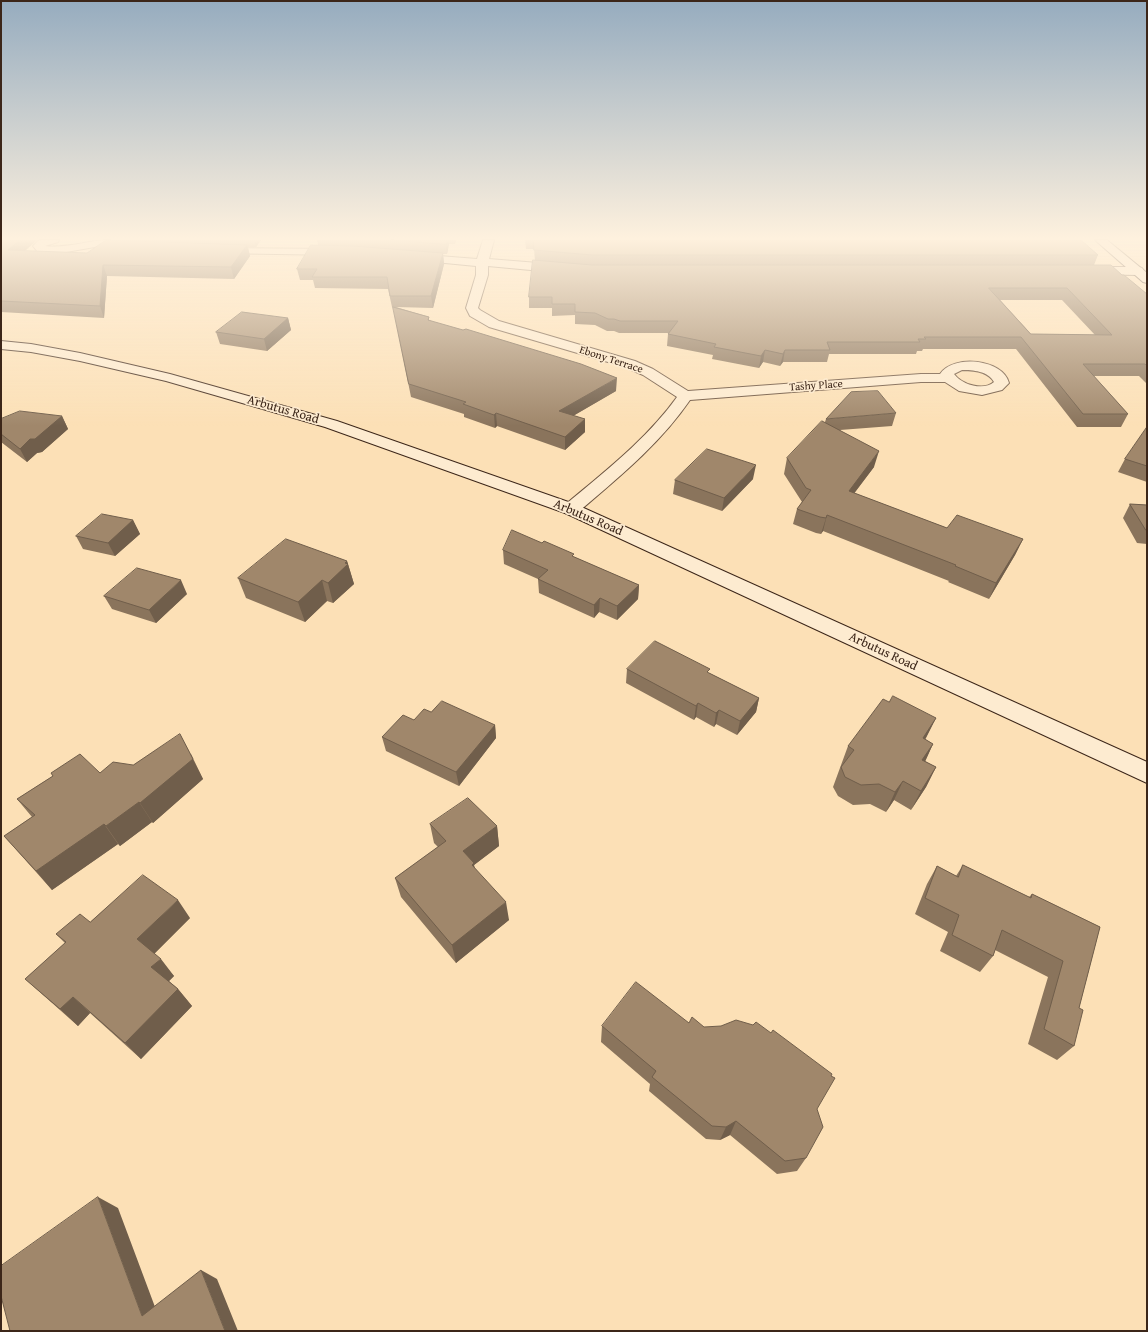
<!DOCTYPE html>
<style>
body{margin:0}
#map{position:relative;width:1148px;height:1332px;overflow:hidden;background:#fce0b6;font-family:"Gentium Book Plus",serif}
canvas{display:block}
.frame{position:absolute;inset:0;border:2px solid #3c2619;pointer-events:none}
</style>
<div id="map">
<canvas width="1148" height="1332"></canvas>
<div class="frame"></div>
</div>
<script>
const ctx = document.querySelector('canvas').getContext('2d');
ctx.lineJoin = 'round';
function stroke(path, color, width, dash) { ctx.strokeStyle = color; ctx.lineWidth = width; ctx.lineCap = dash ? 'butt' : 'round'; ctx.setLineDash(dash || []); ctx.stroke(path); }
function fillPath(path, color) { ctx.fillStyle = color; ctx.fill(path, 'evenodd'); }
function write(font, color, halo, rows, align = 'center') {
  ctx.font = font + ' "Gentium Book Plus",serif'; ctx.lineWidth = 3.5; ctx.setLineDash([]); ctx.textBaseline = 'middle'; ctx.strokeStyle = halo; ctx.fillStyle = color; for (const [text, x, y, turn = 0] of rows) {
    ctx.save(); ctx.translate(x, y); ctx.rotate((+turn || 0) * Math.PI / 180); ctx.textAlign = isNaN(turn) ? turn : align; if (halo) ctx.strokeText(text, 0, 0); ctx.fillText(text, 0, 0); ctx.restore();
  }
}
const street = new Path2D(`
 M 41,240 L 59,240 L 58,242 L 45,246 C 67,249 88,240 110,240 L 112,242 L 106,245 L 55,254 L 37,251 L 33,246 L 38,241 Z
 M 483,240 L 494,240 L 489,259 L 563,265 L 567,266 L 569,269 L 567,272 L 563,273 L 488,266 L 488,275 L 478,308 L 480,310 L 499,321 L 635,361 L 653,369 L 688,391 L 921,374 L 940,374 C 953,354 1003,359 1009,383 L 1002,390 L 982,395 L 959,391 L 945,382 L 921,382 L 690,400 C 659,445 618,478 577,513 L 571,514 L 565,513 L 562,509 L 565,505 C 604,472 646,440 677,397 L 643,375 L 625,367 L 489,327 L 470,316 L 466,308 L 476,275 L 476,266 L 414,260 L 410,259 L 408,257 L 410,255 L 414,254 L 477,259 ZM 962,370 C 973,370 988,371 994,382 C 984,391 962,385 954,374 Z
 M 220,248 L 337,249 L 341,250 L 343,252 L 341,254 L 337,255 L 216,253 L 214,251 L 216,249 Z
 M 1087,267 L 1138,267 L 1142,268 L 1144,271 L 1142,274 L 1138,275 L 1083,274 L 1081,271 L 1083,268 Z`);
const secondary = new Path2D(`
 M 1095,240 L 1107,240 L 1147,273 L 1147,283 L 1143,282 Z
 M 1,341 L 31,344 L 80,353 L 170,374 L 337,421 L 577,505 L 1147,762 L 1147,783 L 565,513 L 325,427 L 166,381 L 80,361 L 31,352 L 1,349 Z`);
stroke(street, '#6c5440', 2);
stroke(secondary, '#3c2619', 2);
fillPath(street, '#fdebd0');
fillPath(secondary, '#fdebd0');
fillPath(new Path2D(`
 M 1,240 L 37,240 L 25,251 L 87,253 L 123,241 L 123,240 L 261,240 L 256,247 L 248,247 L 250,256 L 234,279 L 107,276 L 104,318 L 1,312 Z
 M 317,240 L 456,240 L 455,244 L 449,244 L 447,254 L 443,254 L 444,264 L 433,308 L 396,307 L 429,317 L 429,320 L 616,391 L 573,416 L 585,419 L 585,432 L 565,450 L 497,426 L 495,428 L 464,417 L 464,414 L 411,397 L 393,307 L 392,307 L 388,289 L 315,288 L 313,280 L 300,280 L 297,269 L 318,245 Z
 M 525,240 L 1081,240 L 1098,255 L 1094,265 L 1122,275 L 1147,294 L 1147,384 L 1139,376 L 1094,376 L 1128,414 L 1121,427 L 1077,427 L 1016,349 L 923,349 L 922,351 L 917,351 L 916,354 L 829,354 L 827,362 L 783,362 L 780,366 L 763,362 L 759,368 L 712,359 L 713,355 L 667,346 L 668,334 L 669,333 L 619,333 L 614,331 L 607,331 L 595,325 L 575,324 L 575,315 L 552,316 L 552,308 L 529,308 L 529,297 L 535,261 L 534,249 L 526,249 ZM 1000,300 L 1062,300 L 1095,335 L 1031,334 Z
 M 288,318 L 291,330 L 267,351 L 220,344 L 216,332 Z
 M 896,413 L 892,426 L 840,430 L 874,467 L 854,493 L 947,528 L 1023,539 L 1015,555 L 989,599 L 948,582 L 949,581 L 823,531 L 821,534 L 816,533 L 793,524 L 797,509 L 802,502 L 784,474 L 787,458 L 825,422 L 826,419 Z
 M 62,416 L 68,429 L 42,452 L 37,453 L 27,462 L 1,442 L 1,419 Z
 M 1147,427 L 1147,482 L 1118,472 L 1125,459 Z
 M 753,479 L 722,511 L 673,494 L 675,480 Z
 M 1130,504 L 1147,505 L 1147,544 L 1137,543 L 1123,518 Z
 M 133,520 L 140,534 L 115,556 L 83,549 L 76,536 Z
 M 503,550 L 574,557 L 639,585 L 638,599 L 617,620 L 599,612 L 594,618 L 539,593 L 538,579 L 504,564 Z
 M 347,561 L 354,584 L 333,603 L 327,601 L 305,622 L 246,598 L 238,578 Z
 M 187,594 L 156,623 L 112,609 L 104,596 Z
 M 627,669 L 709,673 L 759,698 L 756,712 L 737,735 L 716,724 L 714,727 L 696,717 L 694,720 L 626,683 Z
 M 889,702 L 936,718 L 925,739 L 933,744 L 925,761 L 936,767 L 926,787 L 911,810 L 894,800 L 886,812 L 870,804 L 853,805 L 838,796 L 833,787 L 848,746 Z
 M 414,720 L 495,725 L 496,738 L 459,786 L 386,751 L 382,737 Z
 M 191,754 L 203,779 L 153,823 L 152,822 L 120,846 L 118,844 L 52,890 L 4,836 L 32,817 L 17,799 L 53,776 L 51,773 L 100,773 L 133,765 Z
 M 430,824 L 497,826 L 499,846 L 474,865 L 475,869 L 509,920 L 456,963 L 401,897 L 395,878 L 438,847 L 434,843 Z
 M 963,865 L 1029,897 L 1032,894 L 1100,927 L 1079,1008 L 1074,1046 L 1057,1060 L 1028,1044 L 1048,977 L 995,950 L 993,956 L 980,972 L 940,951 L 948,932 L 915,914 L 927,884 L 937,866 L 956,876 Z
 M 190,918 L 154,954 L 174,976 L 169,981 L 178,989 L 192,1006 L 141,1059 L 90,1013 L 78,1026 L 25,979 L 65,943 L 56,934 L 90,922 Z
 M 689,1023 L 704,1027 L 817,1109 L 806,1158 L 797,1171 L 777,1174 L 730,1135 L 720,1140 L 706,1139 L 649,1091 L 650,1084 L 601,1042 L 602,1026 Z`), '#8a745c');
fillPath(new Path2D(`
 M 20,240 L 37,240 L 13,261 L 8,250 Z
 M 254,240 L 261,240 L 256,247 Z
 M 447,240 L 449,240 L 449,244 L 447,254 L 446,244 Z
 M 247,245 L 250,256 L 234,279 L 231,267 Z
 M 443,253 L 444,264 L 433,308 L 431,296 Z
 M 103,265 L 107,276 L 104,318 L 100,306 Z
 M 288,318 L 291,330 L 267,351 L 264,339 Z
 M 765,350 L 763,362 L 759,368 L 761,356 Z
 M 785,350 L 783,362 L 780,366 L 783,354 Z
 M 617,378 L 616,391 L 559,424 L 559,411 Z
 M 496,413 L 497,426 L 495,428 L 494,415 Z
 M 62,416 L 68,429 L 42,452 L 37,453 L 27,462 L 20,449 L 30,439 Z
 M 585,419 L 585,432 L 565,450 L 565,437 Z
 M 879,451 L 874,467 L 844,507 L 849,491 Z
 M 756,465 L 753,479 L 722,511 L 724,498 Z
 M 827,515 L 823,531 L 821,534 L 826,518 Z
 M 133,520 L 140,534 L 115,556 L 108,543 Z
 M 1023,539 L 1015,555 L 989,599 L 996,583 Z
 M 347,561 L 348,564 L 354,584 L 333,603 L 328,583 Z
 M 181,580 L 187,594 L 156,623 L 149,610 Z
 M 322,580 L 327,601 L 305,622 L 298,602 Z
 M 639,585 L 638,599 L 617,620 L 617,606 Z
 M 600,598 L 599,612 L 594,618 L 594,605 Z
 M 759,698 L 756,712 L 737,735 L 740,721 Z
 M 698,703 L 696,717 L 694,720 L 696,706 Z
 M 719,710 L 716,724 L 714,727 L 716,713 Z
 M 936,718 L 926,738 L 913,758 L 923,738 Z
 M 495,725 L 496,738 L 459,786 L 456,772 Z
 M 180,734 L 203,779 L 153,823 L 140,803 Z
 M 933,744 L 924,764 L 922,760 Z
 M 936,767 L 926,787 L 911,810 L 921,791 Z
 M 903,781 L 894,800 L 886,812 L 895,792 Z
 M 139,802 L 152,822 L 120,846 L 106,826 Z
 M 104,824 L 118,844 L 52,890 L 36,871 Z
 M 497,826 L 499,846 L 474,865 L 477,882 L 463,851 Z
 M 178,900 L 190,918 L 151,957 L 137,939 Z
 M 506,902 L 509,920 L 456,963 L 452,945 Z
 M 161,959 L 174,976 L 166,984 L 151,967 Z
 M 178,989 L 192,1006 L 141,1059 L 125,1043 Z
 M 73,997 L 90,1013 L 78,1026 L 60,1009 Z
 M 736,1121 L 730,1135 L 720,1140 L 726,1127 Z
 M 98,1197 L 118,1208 L 161,1323 L 142,1316 Z
 M 201,1270 L 217,1279 L 238,1331 L 225,1331 Z`), '#705e4b');
const building = new Path2D(`
 M 1,240 L 20,240 L 8,250 L 87,253 L 106,240 L 247,245 L 231,267 L 103,265 L 100,306 L 1,301 Z
 M 391,240 L 447,240 L 446,244 Z
 M 534,240 L 1081,240 L 1098,255 L 592,255 L 534,250 Z
 M 311,245 L 353,246 L 443,253 L 431,296 L 390,296 L 387,277 L 312,277 L 317,269 L 297,269 Z
 M 533,260 L 592,265 L 1111,265 L 1122,275 L 1124,275 L 1147,294 L 1147,366 L 1145,364 L 1083,364 L 1128,414 L 1083,414 L 1021,337 L 924,337 L 926,339 L 918,339 L 920,342 L 827,342 L 830,350 L 785,350 L 783,354 L 765,350 L 761,356 L 714,347 L 716,344 L 668,334 L 678,321 L 620,321 L 614,319 L 608,319 L 595,313 L 575,312 L 575,304 L 552,304 L 552,297 L 529,297 ZM 989,288 L 1067,288 L 1112,335 L 1031,334 Z
 M 393,307 L 429,317 L 428,320 L 463,330 L 466,329 L 581,364 L 617,378 L 559,411 L 585,419 L 565,437 L 496,413 L 494,415 L 463,404 L 466,402 L 409,384 Z
 M 242,312 L 288,318 L 264,339 L 216,332 Z
 M 878,391 L 896,413 L 826,419 L 851,392 Z
 M 20,411 L 62,416 L 35,439 L 30,439 L 20,449 L 1,434 L 1,419 Z
 M 822,421 L 879,451 L 849,491 L 947,528 L 957,515 L 1023,539 L 996,583 L 955,566 L 956,565 L 827,515 L 826,518 L 820,517 L 797,509 L 811,490 L 806,488 L 787,458 Z
 M 1147,427 L 1147,466 L 1125,459 Z
 M 707,449 L 756,465 L 724,498 L 675,480 Z
 M 1130,504 L 1147,505 L 1147,530 L 1146,530 Z
 M 102,514 L 133,520 L 108,543 L 76,536 Z
 M 512,530 L 542,543 L 544,541 L 574,554 L 572,556 L 639,585 L 617,606 L 600,598 L 594,605 L 538,579 L 548,570 L 503,550 Z
 M 286,539 L 347,561 L 345,563 L 348,564 L 328,583 L 322,580 L 298,602 L 238,578 Z
 M 137,568 L 181,580 L 149,610 L 104,596 Z
 M 655,641 L 710,669 L 707,672 L 759,698 L 740,721 L 719,710 L 716,713 L 698,703 L 696,706 L 627,669 Z
 M 893,696 L 936,718 L 923,738 L 933,744 L 922,760 L 936,767 L 921,791 L 903,781 L 895,792 L 879,784 L 861,785 L 845,777 L 841,767 L 854,750 L 848,746 L 883,699 L 889,702 Z
 M 442,701 L 495,725 L 456,772 L 382,737 L 403,715 L 414,720 L 424,709 L 431,712 Z
 M 180,734 L 193,759 L 140,803 L 139,802 L 106,826 L 104,824 L 36,871 L 4,836 L 35,815 L 17,799 L 53,776 L 51,773 L 80,754 L 100,773 L 113,762 L 133,765 Z
 M 468,798 L 497,826 L 463,851 L 474,863 L 472,865 L 506,902 L 452,945 L 395,878 L 446,841 L 430,824 Z
 M 963,865 L 1031,898 L 1032,894 L 1100,927 L 1079,1008 L 1083,1010 L 1074,1046 L 1044,1029 L 1063,961 L 1002,930 L 993,956 L 952,935 L 959,915 L 925,898 L 937,866 L 958,877 Z
 M 143,875 L 178,900 L 137,939 L 161,959 L 151,967 L 178,989 L 125,1043 L 73,997 L 60,1009 L 25,979 L 66,942 L 56,934 L 80,914 L 90,922 Z
 M 636,982 L 689,1023 L 692,1017 L 704,1027 L 721,1026 L 736,1020 L 753,1025 L 756,1022 L 771,1033 L 773,1030 L 832,1074 L 831,1076 L 835,1078 L 817,1109 L 823,1127 L 806,1158 L 785,1161 L 736,1121 L 726,1127 L 712,1126 L 652,1077 L 656,1071 L 602,1026 Z
 M 98,1197 L 142,1316 L 201,1270 L 225,1331 L 10,1331 L 1,1296 L 1,1266 Z`);
fillPath(building, '#a0876b');
stroke(building, '#705e4b', 1);
const sky = ctx.createLinearGradient(0, 0, 0, 426);
sky.addColorStop(0, '#96acbf');
sky.addColorStop(0.56, '#fef1de');
sky.addColorStop(1, '#fef1de00');
ctx.fillStyle = sky;
ctx.fillRect(0, 0, 1148, 426);
write('11px', '#3c2619', '#fdebd0', [
 ["Ebony Terrace",611,360,18],
 ["Tashy Place",816,386,-4]
]);
write('13px', '#3c2619', '#fdebd0', [
 ["Arbutus Road",283,410,16],
 ["Arbutus Road",588,518,23],
 ["Arbutus Road",883,652,25]
]);
</script>
